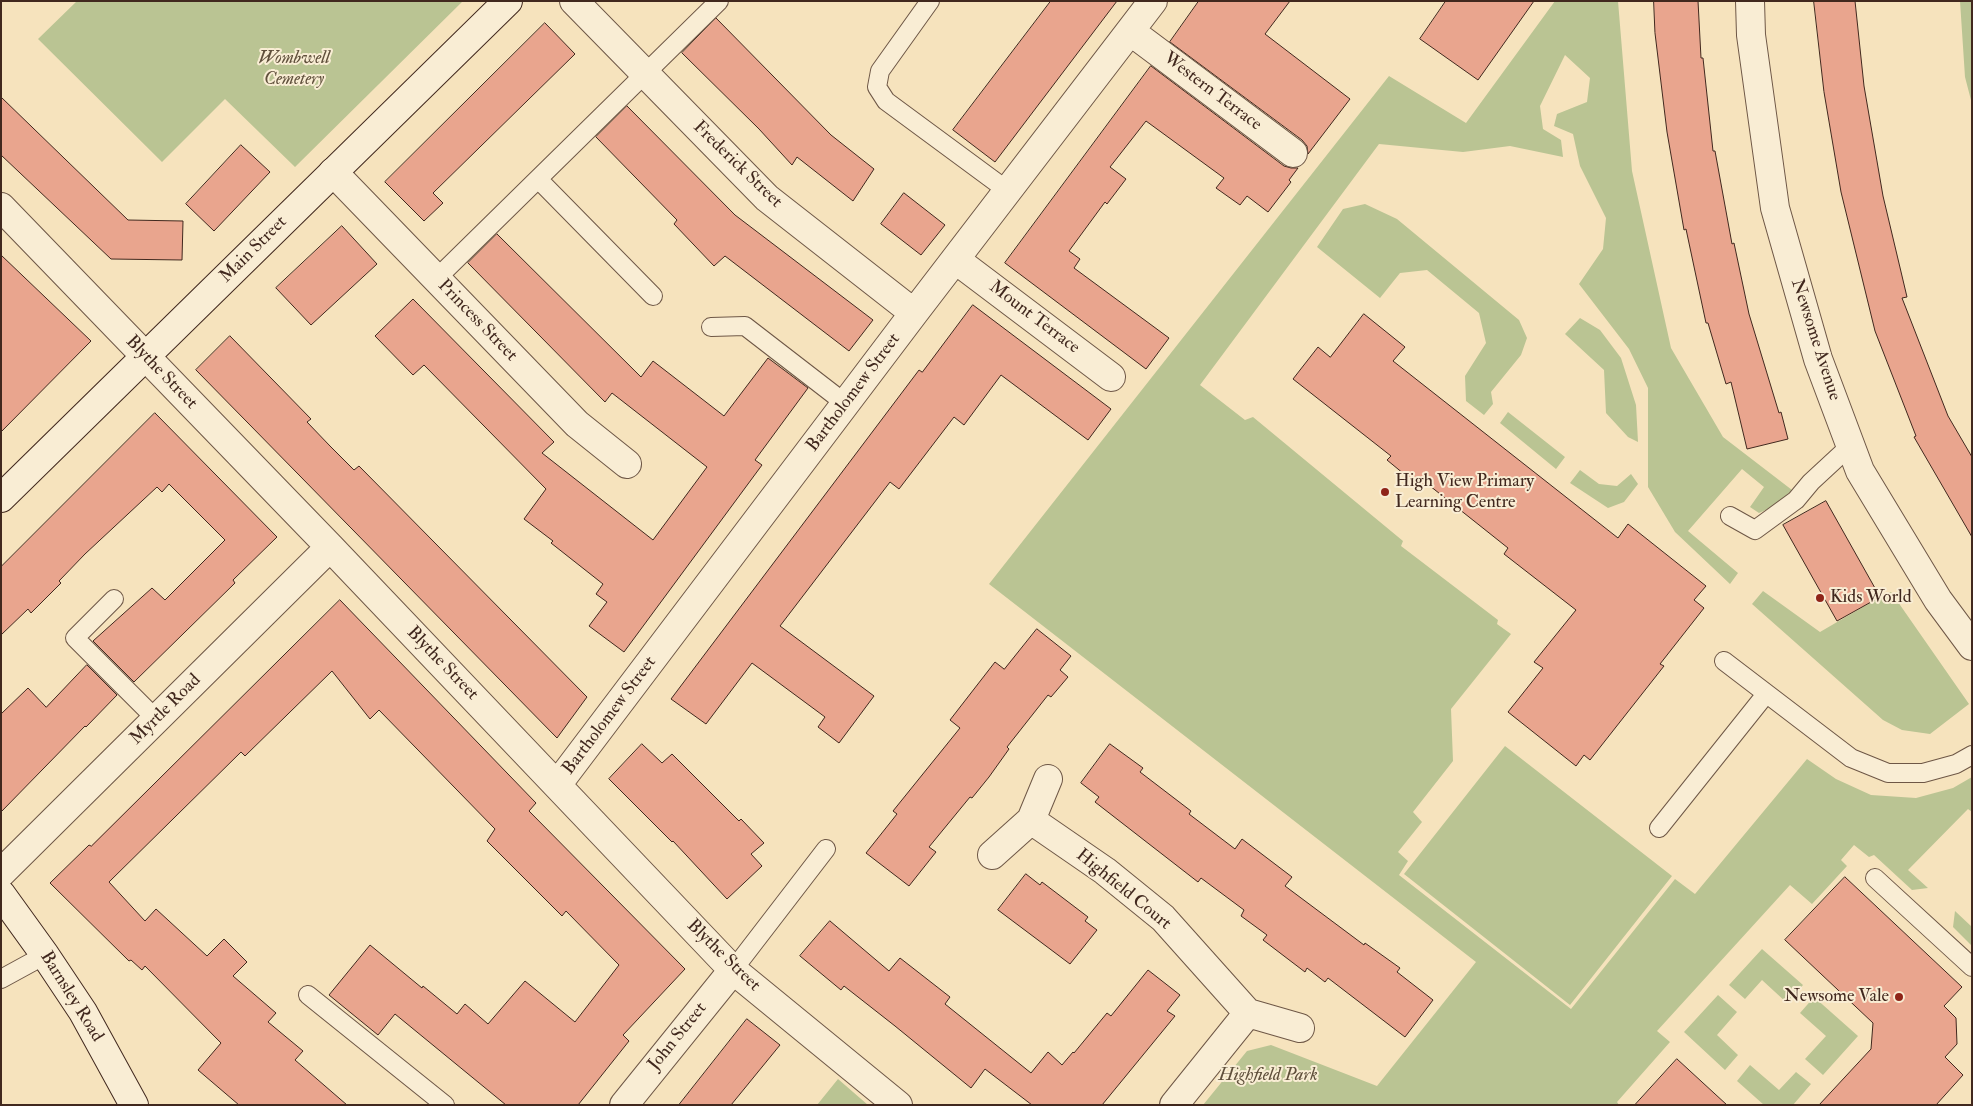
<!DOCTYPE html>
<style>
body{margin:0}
#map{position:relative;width:1973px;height:1106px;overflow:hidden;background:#f6e3bd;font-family:"IM FELL Double Pica",serif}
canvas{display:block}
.frame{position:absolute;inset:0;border:2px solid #41281e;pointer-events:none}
</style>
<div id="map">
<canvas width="1973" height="1106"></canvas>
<div class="frame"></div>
</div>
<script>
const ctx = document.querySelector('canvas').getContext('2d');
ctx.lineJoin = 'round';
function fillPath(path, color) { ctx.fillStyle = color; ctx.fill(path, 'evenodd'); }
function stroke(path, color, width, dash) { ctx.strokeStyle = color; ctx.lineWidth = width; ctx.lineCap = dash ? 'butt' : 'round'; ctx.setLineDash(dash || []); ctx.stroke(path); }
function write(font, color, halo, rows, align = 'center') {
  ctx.font = font + ' "IM FELL Double Pica",serif'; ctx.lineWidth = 4; ctx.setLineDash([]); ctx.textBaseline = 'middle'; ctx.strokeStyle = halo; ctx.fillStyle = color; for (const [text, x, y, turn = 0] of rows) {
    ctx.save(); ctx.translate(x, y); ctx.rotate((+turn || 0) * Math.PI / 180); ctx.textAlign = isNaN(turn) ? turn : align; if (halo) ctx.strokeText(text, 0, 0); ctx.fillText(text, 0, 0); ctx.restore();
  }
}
fillPath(new Path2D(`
 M 77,1 L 463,1 L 295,167 L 225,99 L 162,162 L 38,39 Z
 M 1555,1 L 1618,1 L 1632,171 L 1671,348 L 1723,437 L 1792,490 L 1777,505 L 1759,513 L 1750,507 L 1764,487 L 1742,469 L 1688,531 L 1738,573 L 1730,584 L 1675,532 L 1648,487 L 1648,388 L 1629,349 L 1579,284 L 1603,249 L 1606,218 L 1580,166 L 1573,134 L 1554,126 L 1557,114 L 1587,102 L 1590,78 L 1565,55 L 1540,106 L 1543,129 L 1561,140 L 1563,157 L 1510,146 L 1463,152 L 1379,144 L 1200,385 L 1245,420 L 1253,417 L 1403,541 L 1401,546 L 1498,620 L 1497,624 L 1511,634 L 1451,709 L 1453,761 L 1413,812 L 1422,822 L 1398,852 L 1408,861 L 1399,875 L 1571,1009 L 1675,879 L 1695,894 L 1807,759 L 1836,779 L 1871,795 L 1916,798 L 1953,788 L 1972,777 L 1972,812 L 1968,809 L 1908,870 L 1928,888 L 1912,890 L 1874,855 L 1869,857 L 1854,845 L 1841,860 L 1847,866 L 1812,904 L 1790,885 L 1657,1031 L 1670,1042 L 1617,1102 L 1619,1105 L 1203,1105 L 1247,1051 L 1271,1045 L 1377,1086 L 1476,962 L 989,584 L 1389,76 L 1466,123 Z
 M 1960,1 L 1972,1 L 1972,104 L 1965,77 Z
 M 1365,204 L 1397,219 L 1519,320 L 1527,338 L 1521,355 L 1491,392 L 1493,404 L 1484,415 L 1466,401 L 1465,376 L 1486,343 L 1479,313 L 1427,270 L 1400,273 L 1380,298 L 1317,247 L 1343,209 Z
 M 1580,318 L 1600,330 L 1621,358 L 1636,405 L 1638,442 L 1628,437 L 1606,413 L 1604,370 L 1565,334 Z
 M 1508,412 L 1565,457 L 1556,469 L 1500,423 Z
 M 1580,470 L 1599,484 L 1617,486 L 1631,474 L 1638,484 L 1624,502 L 1608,508 L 1570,483 Z
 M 1763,591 L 1820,632 L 1880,597 L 1891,592 L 1969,704 L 1930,734 L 1902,730 L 1883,720 L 1752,604 Z
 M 1505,746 L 1672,876 L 1570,1005 L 1404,874 Z
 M 1955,911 L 1972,927 L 1972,946 L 1953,927 Z
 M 1762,949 L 1803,985 L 1787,1003 L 1762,980 L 1745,999 L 1729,985 Z
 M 1718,995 L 1737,1012 L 1717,1035 L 1738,1055 L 1725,1070 L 1684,1032 Z
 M 1814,997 L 1858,1036 L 1823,1075 L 1805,1059 L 1826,1036 L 1800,1013 Z
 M 1750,1065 L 1779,1090 L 1796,1072 L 1811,1084 L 1793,1105 L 1764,1105 L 1737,1081 Z
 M 838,1079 L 868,1105 L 817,1105 Z`), '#bac493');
const building = new Path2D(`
 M 1051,1 L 1117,1 L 995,162 L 953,130 Z
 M 1199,1 L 1290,1 L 1265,34 L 1350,99 L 1308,154 L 1307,146 L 1302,140 L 1170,42 Z
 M 1446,1 L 1534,1 L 1478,80 L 1420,39 Z
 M 1654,1 L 1698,1 L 1701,58 L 1703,58 L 1713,151 L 1715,151 L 1732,244 L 1734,243 L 1749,314 L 1779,413 L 1781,412 L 1788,439 L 1747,449 L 1731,382 L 1726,384 L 1708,323 L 1706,323 L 1686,229 L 1684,230 L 1667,132 L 1655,33 Z
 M 1814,1 L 1855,1 L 1864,86 L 1883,196 L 1907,297 L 1902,298 L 1948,416 L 1972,457 L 1972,537 L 1914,437 L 1916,436 L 1875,331 L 1841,192 L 1824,92 Z
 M 716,18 L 831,135 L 874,169 L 853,201 L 797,157 L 792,165 L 759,129 L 682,53 Z
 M 545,23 L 575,54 L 433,193 L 443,203 L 424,221 L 385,182 Z
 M 1151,66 L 1284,166 L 1291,168 L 1298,168 L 1289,180 L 1291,182 L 1268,212 L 1247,196 L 1240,205 L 1216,188 L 1224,178 L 1146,121 L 1110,167 L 1126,179 L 1107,204 L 1105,202 L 1069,251 L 1080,259 L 1074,268 L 1169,338 L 1146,369 L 1005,263 Z
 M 1,97 L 128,220 L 183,221 L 182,260 L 111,259 L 1,155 Z
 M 627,106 L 735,215 L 873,320 L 849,351 L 725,256 L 714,266 L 674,224 L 677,220 L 596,137 Z
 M 241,145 L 270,172 L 214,231 L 186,204 Z
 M 904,193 L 945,225 L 921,255 L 881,224 Z
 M 342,226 L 377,264 L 311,325 L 276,288 Z
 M 497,234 L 641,377 L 653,361 L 724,416 L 768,358 L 808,388 L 755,460 L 762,465 L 624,652 L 589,626 L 607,602 L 596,594 L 603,584 L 551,543 L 553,541 L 524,519 L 546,489 L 424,365 L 413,375 L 375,336 L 413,299 L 554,442 L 542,453 L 653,540 L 707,467 L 612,393 L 605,402 L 468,263 Z
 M 1,255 L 91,341 L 1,432 Z
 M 973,305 L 1111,409 L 1088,440 L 1001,375 L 964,425 L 954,417 L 899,489 L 890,482 L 780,626 L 874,696 L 839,743 L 818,727 L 825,717 L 752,663 L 706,724 L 671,699 L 919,370 L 922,372 Z
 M 1364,314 L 1405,347 L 1393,361 L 1618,538 L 1628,524 L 1706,586 L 1694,600 L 1704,608 L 1660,664 L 1664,666 L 1590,760 L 1584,755 L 1576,766 L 1508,712 L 1543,668 L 1534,662 L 1576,610 L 1504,554 L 1508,548 L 1425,482 L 1421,488 L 1387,460 L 1391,456 L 1293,379 L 1318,347 L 1330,357 Z
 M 230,336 L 311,419 L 307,422 L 330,446 L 354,470 L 359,466 L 587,697 L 557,738 L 196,370 Z
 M 155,413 L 277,537 L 233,580 L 235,583 L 134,682 L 93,641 L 152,588 L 165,600 L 225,540 L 169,484 L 162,492 L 157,487 L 85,554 L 59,581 L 61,583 L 31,613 L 28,609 L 1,635 L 1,567 Z
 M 1826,501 L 1880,597 L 1837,621 L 1783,525 Z
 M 340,600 L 536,803 L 529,811 L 685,969 L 623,1035 L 629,1041 L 578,1105 L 506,1105 L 395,1014 L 378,1035 L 329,995 L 370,945 L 422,988 L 423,986 L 457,1014 L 465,1004 L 488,1024 L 525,981 L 575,1022 L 619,965 L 566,911 L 562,916 L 487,841 L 495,829 L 379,710 L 370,719 L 332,671 L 245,756 L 241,752 L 109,882 L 145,921 L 156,909 L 207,956 L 224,939 L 247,962 L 233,976 L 276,1013 L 268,1022 L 303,1051 L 295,1060 L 347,1105 L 239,1105 L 198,1070 L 221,1043 L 145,966 L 142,970 L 131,960 L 129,961 L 50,883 L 89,845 L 91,846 Z
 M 1037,629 L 1071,656 L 1060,670 L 1068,677 L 1051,697 L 1048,695 L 1007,747 L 1009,749 L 989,777 L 972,798 L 970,797 L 929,847 L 936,852 L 909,886 L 866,853 L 897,814 L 893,811 L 960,728 L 950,720 L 995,662 L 1004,669 Z
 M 87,665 L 117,695 L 86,727 L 85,726 L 1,812 L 1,714 L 28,688 L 46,707 Z
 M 642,744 L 662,763 L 672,754 L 739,821 L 741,819 L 764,843 L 751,854 L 762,866 L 727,899 L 673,841 L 672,842 L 609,779 Z
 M 1110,744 L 1143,768 L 1140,772 L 1191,811 L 1189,814 L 1235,849 L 1242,839 L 1292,877 L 1285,886 L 1364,945 L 1365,943 L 1400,968 L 1397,972 L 1433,1000 L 1405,1037 L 1328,978 L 1325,982 L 1307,968 L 1305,972 L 1263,940 L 1267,935 L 1241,916 L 1244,910 L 1201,878 L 1198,882 L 1095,802 L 1099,797 L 1081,783 Z
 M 1026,874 L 1040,885 L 1042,882 L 1088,917 L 1085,921 L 1097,930 L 1070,964 L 998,910 Z
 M 1845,877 L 1962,987 L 1944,1006 L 1956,1018 L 1957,1044 L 1945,1057 L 1963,1075 L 1936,1105 L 1819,1105 L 1871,1049 L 1873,1023 L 1785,940 Z
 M 830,921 L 889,971 L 900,958 L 950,997 L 945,1004 L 1031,1073 L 1048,1052 L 1062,1065 L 1073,1052 L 1074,1053 L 1107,1013 L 1111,1016 L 1148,970 L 1180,995 L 1167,1011 L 1175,1016 L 1102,1105 L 1032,1105 L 985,1069 L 971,1088 L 895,1026 L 844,986 L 841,990 L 800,956 Z
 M 747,1019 L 780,1045 L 731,1105 L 679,1105 Z
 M 1677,1059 L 1727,1105 L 1635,1105 Z`);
fillPath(building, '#e9a58e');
stroke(building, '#41281e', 1);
const lane = new Path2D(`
 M 930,1 L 880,71 L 877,87 L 886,101 L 1008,191
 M 538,179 L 653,296
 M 436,279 L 719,1
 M 711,327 L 745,326 L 846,404
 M 1730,516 L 1755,530 L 1796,500 L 1811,482 L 1851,445
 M 114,599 L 75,638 L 156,719
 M 1724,661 L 1851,758 L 1888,773 L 1923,773 L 1956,764 L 1972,755
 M 1659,828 L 1766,694
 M 1875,878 L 1972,967
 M 733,970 L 826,849
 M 1,979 L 45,955
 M 308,995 L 445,1105`);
const street = new Path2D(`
 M 574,1 L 767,198 L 914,313
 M 1750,1 L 1751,35 L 1775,208 L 1818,359 L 1860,471 L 1938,600 L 1972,646
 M 1130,31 L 1293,153
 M 333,172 L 577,424 L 627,464
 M 1,207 L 330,547 L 733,970 L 898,1105
 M 956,260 L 1111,377
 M 557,785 L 914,313 L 1153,1
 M 1031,820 L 1048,779
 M 992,855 L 1031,820 L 1105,871 L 1163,918 L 1248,1013 L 1174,1105
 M 1,873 L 330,547
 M 1248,1013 L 1300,1028
 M 624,1105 L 733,970`);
const secondary = new Path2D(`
 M 1,498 L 508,1
 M 1,894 L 45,955 L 83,1012 L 134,1105`);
stroke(lane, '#6e5746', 20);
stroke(street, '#6e5746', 30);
stroke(secondary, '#41281e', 30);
stroke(lane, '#f9edd4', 18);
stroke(street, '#f9edd4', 28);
stroke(secondary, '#f9edd4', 28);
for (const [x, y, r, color] of [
 [1385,492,5,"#8f2418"],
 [1820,598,5,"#8f2418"],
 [1899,997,5,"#8f2418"]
]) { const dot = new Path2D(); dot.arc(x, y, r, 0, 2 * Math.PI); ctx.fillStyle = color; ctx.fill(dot); stroke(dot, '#f9edd4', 2); }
write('italic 18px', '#5f4f3b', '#f9edd4', [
 ["Wombwell",294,59],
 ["Cemetery",294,80],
 ["Highfield Park",1268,1076]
]);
write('18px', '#41281e', '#f9edd4', [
 ["Western Terrace",1212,92,37],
 ["Frederick Street",737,165,44],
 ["Main Street",254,250,-45],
 ["Mount Terrace",1034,318,37],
 ["Princess Street",477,321,46],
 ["Newsome Avenue",1815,340,72],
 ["Blythe Street",161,373,46],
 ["Bartholomew Street",854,393,-53],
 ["Blythe Street",442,664,46],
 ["Myrtle Road",166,710,-45],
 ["Bartholomew Street",610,716,-53],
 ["Highfield Court",1123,890,39],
 ["Blythe Street",723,956,44],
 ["Barnsley Road",71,997,58],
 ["John Street",678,1037,-51]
]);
write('18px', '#41281e', '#f9edd4', [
 ["High View Primary",1395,482],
 ["Learning Centre",1395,503],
 ["Kids World",1830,598],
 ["Newsome Vale",1889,997,"right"]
], 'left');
</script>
